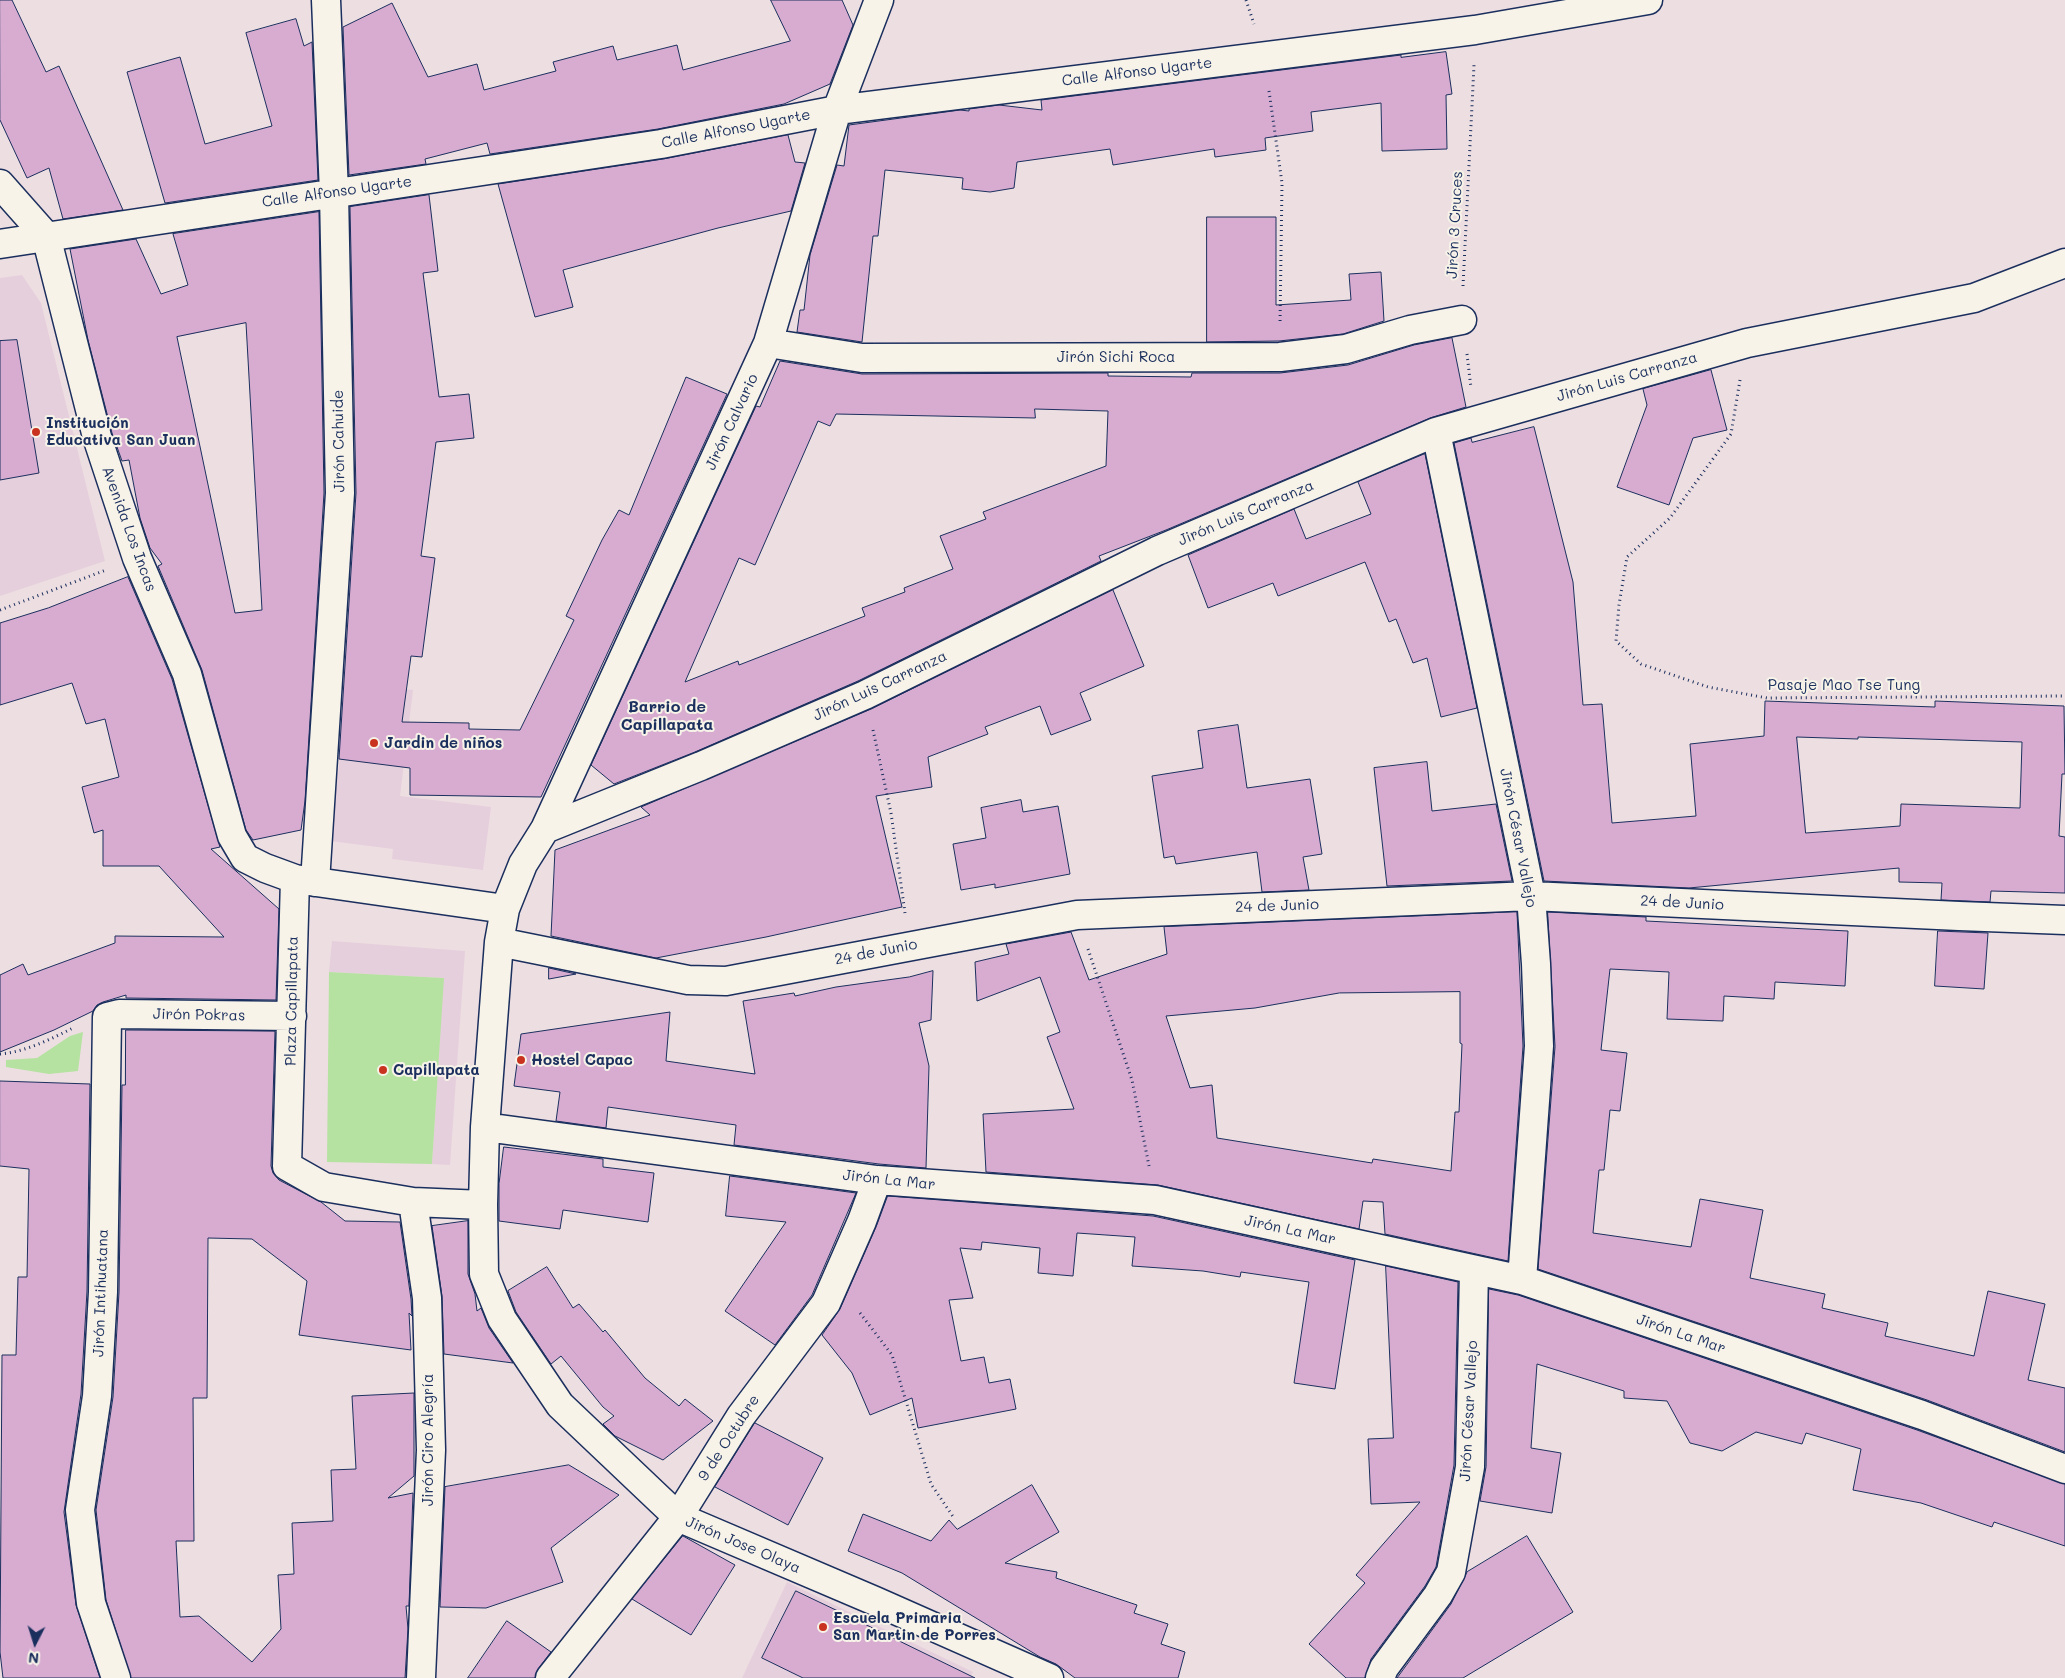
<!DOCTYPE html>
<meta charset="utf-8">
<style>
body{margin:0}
#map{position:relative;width:2065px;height:1678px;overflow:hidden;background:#eddee1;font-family:Mali,sans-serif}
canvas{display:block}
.north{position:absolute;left:10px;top:1618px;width:50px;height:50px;-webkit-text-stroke:4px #f7f3e8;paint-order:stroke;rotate:185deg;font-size:14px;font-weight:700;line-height:20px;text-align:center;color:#1b2f5e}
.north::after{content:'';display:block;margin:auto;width:18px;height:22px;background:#1b2f5e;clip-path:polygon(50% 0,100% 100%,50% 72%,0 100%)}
</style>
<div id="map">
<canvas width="2065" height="1678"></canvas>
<div class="north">N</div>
</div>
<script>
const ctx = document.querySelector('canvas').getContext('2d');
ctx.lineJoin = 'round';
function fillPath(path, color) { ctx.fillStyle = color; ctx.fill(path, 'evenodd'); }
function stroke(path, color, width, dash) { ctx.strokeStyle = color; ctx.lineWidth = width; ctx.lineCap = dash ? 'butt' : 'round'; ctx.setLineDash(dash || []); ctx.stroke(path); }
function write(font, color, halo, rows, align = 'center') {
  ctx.font = font + ' Mali,sans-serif'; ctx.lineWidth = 4; ctx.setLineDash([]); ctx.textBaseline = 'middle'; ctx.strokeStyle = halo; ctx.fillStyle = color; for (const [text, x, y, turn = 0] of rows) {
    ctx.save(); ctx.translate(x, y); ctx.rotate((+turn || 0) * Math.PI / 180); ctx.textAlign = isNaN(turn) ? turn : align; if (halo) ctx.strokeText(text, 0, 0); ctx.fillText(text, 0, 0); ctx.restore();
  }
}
fillPath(new Path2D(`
 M 22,275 L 41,303 L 105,561 L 0,596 L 0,278 Z
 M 349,682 L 413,690 L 400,796 L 491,807 L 483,870 L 392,859 L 393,849 L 330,841 Z
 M 332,941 L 465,951 L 450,1165 L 432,1164 L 443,978 L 329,972 Z
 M 787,1582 L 973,1672 L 970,1678 L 742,1678 Z`), '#e6cfdc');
fillPath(new Path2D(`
 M 329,972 L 444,978 L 432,1164 L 327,1162 Z
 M 83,1032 L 78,1071 L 49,1074 L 6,1067 L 6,1060 L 37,1058 L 70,1036 Z`), '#b5e2a1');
const building = new Path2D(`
 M 0,0 L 12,0 L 46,72 L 59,66 L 123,210 L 63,219 L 49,168 L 27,178 L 0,120 Z
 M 771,0 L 842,0 L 853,25 L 830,84 L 784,104 L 658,129 L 490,154 L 487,143 L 425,159 L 426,164 L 349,175 L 343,27 L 392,3 L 428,77 L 477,64 L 484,90 L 556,71 L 553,62 L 613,46 L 617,60 L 677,45 L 683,70 L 790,41 Z
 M 296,19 L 304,46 L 312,42 L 318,180 L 165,203 L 127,72 L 180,57 L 205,144 L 272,126 L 246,33 Z
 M 1446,52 L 1452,94 L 1446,95 L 1447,149 L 1382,151 L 1381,103 L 1311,112 L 1313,131 L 1265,138 L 1266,150 L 1215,157 L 1214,149 L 1113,165 L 1110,149 L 1017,162 L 1014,188 L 990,192 L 962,189 L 963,178 L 885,170 L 878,236 L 873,236 L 862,342 L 797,332 L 800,310 L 804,310 L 810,255 L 837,165 L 844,166 L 849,125 L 960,110 L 969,111 L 969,109 L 999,105 L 1042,110 L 1041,100 L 1401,55 L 1401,57 Z
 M 788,135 L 795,162 L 805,163 L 791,211 L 718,228 L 563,270 L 573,307 L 535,317 L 498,184 L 663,159 Z
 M 429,195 L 438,271 L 423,273 L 439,397 L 469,394 L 474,438 L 436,442 L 421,556 L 435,558 L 422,657 L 411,656 L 402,722 L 469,723 L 469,729 L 520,730 L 574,620 L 566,616 L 602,540 L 619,510 L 629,515 L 686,377 L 727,394 L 541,797 L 410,795 L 410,768 L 339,759 L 356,493 L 350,207 Z
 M 319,212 L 324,493 L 305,801 L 301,830 L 253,840 L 246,830 L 202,670 L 158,566 L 162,564 L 150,548 L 140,518 L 129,460 L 122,461 L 112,433 L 88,340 L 70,249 L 136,239 L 161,294 L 188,285 L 173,234 ZM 246,323 L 262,610 L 235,613 L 177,337 Z
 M 1207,217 L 1276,217 L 1276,305 L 1351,300 L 1349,274 L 1381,272 L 1384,321 L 1343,334 L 1279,341 L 1207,342 Z
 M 1452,338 L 1466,407 L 1430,418 L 1166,530 L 1099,556 L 1101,561 L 858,681 L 695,752 L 614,784 L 591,765 L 756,406 L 760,407 L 780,361 L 862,374 L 1108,373 L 1108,376 L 1191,377 L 1192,373 L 1280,373 L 1348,365 L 1414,345 ZM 1035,409 L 1108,411 L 1106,466 L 983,512 L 986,519 L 940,536 L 953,569 L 904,588 L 905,592 L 862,608 L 865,616 L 739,665 L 738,661 L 685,682 L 739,558 L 755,565 L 818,421 L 830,426 L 836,414 L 1035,418 Z
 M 17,340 L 39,473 L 0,480 L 0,341 Z
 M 1711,370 L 1727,430 L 1693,438 L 1669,505 L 1617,487 L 1647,405 L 1643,389 Z
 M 1534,427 L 1573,582 L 1583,705 L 1602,704 L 1612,823 L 1696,816 L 1690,744 L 1764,736 L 1765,701 L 1935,707 L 1935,701 L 2064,706 L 2065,774 L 2062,774 L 2059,836 L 2065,837 L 2065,893 L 1991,891 L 1990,902 L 1941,900 L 1942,883 L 1899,882 L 1899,868 L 1689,888 L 1544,881 L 1454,443 L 1471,438 L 1472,442 ZM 1797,737 L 1858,739 L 1858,737 L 2022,742 L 2020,808 L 1901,804 L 1900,826 L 1806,833 Z
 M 1425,454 L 1477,708 L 1441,717 L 1427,658 L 1413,663 L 1396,619 L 1389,622 L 1365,562 L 1278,596 L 1273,583 L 1208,608 L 1188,555 L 1294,509 L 1306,539 L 1371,514 L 1358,482 Z
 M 128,577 L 172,679 L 220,847 L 211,849 L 279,909 L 276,1000 L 126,998 L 126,995 L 103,1002 L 97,1005 L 93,1011 L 54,1030 L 0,1052 L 0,975 L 23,964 L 28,975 L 115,943 L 115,936 L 224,937 L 159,866 L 103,866 L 103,830 L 94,833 L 82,787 L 119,777 L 105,719 L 86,724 L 72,683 L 0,705 L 0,623 L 48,608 Z
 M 1113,590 L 1144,666 L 1080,693 L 1091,720 L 1051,735 L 1040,706 L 985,727 L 988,734 L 928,757 L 932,787 L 876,796 L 902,907 L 766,937 L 656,958 L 551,936 L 555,850 L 650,815 L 641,807 L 871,709 Z
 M 1238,725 L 1247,788 L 1310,779 L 1322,854 L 1303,857 L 1309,890 L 1262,892 L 1257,852 L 1176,864 L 1174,856 L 1164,858 L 1152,776 L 1203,768 L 1198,731 Z
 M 1427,762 L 1432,811 L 1496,804 L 1512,881 L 1387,886 L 1374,768 Z
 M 1021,800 L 1023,812 L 1058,806 L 1070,874 L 995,888 L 995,884 L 961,890 L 953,844 L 986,838 L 981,808 Z
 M 1517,912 L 1523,1046 L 1508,1261 L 1385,1234 L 1383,1202 L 1363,1201 L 1359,1229 L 1158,1185 L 986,1172 L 983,1114 L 1074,1109 L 1047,1037 L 1060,1032 L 1040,977 L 977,1001 L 975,962 L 1009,954 L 1006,944 L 1071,932 L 1089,980 L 1167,954 L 1164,927 ZM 1460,992 L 1460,1043 L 1462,1044 L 1459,1112 L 1455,1112 L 1451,1171 L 1373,1159 L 1372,1163 L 1217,1138 L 1212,1085 L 1190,1088 L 1166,1016 L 1255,1008 L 1339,993 Z
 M 1548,912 L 1646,917 L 1646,921 L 1848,931 L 1845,986 L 1775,982 L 1774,999 L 1724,996 L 1723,1021 L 1667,1019 L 1669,972 L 1610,969 L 1601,1050 L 1627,1053 L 1620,1111 L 1610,1110 L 1604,1170 L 1599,1170 L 1593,1233 L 1691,1247 L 1700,1199 L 1763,1210 L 1750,1278 L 1825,1294 L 1822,1308 L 1888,1323 L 1885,1336 L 1974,1356 L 1988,1291 L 2045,1304 L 2028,1380 L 2065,1388 L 2065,1452 L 1927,1400 L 1538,1269 L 1555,1047 Z
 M 1938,931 L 1988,933 L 1984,989 L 1935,986 Z
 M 549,968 L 576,974 L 549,979 Z
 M 933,971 L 931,1020 L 919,1023 L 929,1066 L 926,1168 L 879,1164 L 734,1145 L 736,1125 L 608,1107 L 606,1128 L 556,1121 L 560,1092 L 514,1086 L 521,1034 L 670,1012 L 666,1061 L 755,1074 L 743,1001 L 794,993 L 795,996 L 836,987 L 909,977 Z
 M 126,1030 L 275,1031 L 271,1166 L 273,1173 L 279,1180 L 321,1202 L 345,1221 L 400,1222 L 411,1299 L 412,1316 L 409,1313 L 411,1350 L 299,1335 L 307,1281 L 252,1239 L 208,1238 L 207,1398 L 193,1398 L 194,1541 L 176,1541 L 180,1617 L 199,1616 L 252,1662 L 281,1629 L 278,1575 L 294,1574 L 292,1523 L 333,1521 L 331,1470 L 356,1469 L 352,1396 L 414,1393 L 414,1476 L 388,1498 L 413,1493 L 409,1606 L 406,1606 L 408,1629 L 405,1678 L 131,1678 L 106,1600 L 96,1510 L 113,1397 L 119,1292 L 122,1085 L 125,1085 Z
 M 0,1081 L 90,1084 L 87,1291 L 81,1394 L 64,1512 L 76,1605 L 100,1678 L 3,1678 L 0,1652 L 2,1355 L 16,1355 L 18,1277 L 27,1277 L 29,1169 L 0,1166 Z
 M 504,1147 L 603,1159 L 603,1167 L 654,1173 L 648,1222 L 563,1210 L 560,1229 L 499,1221 L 499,1184 Z
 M 730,1176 L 856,1193 L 812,1295 L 775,1345 L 725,1311 L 786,1222 L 726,1216 Z
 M 888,1196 L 1153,1216 L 1355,1260 L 1335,1389 L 1294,1383 L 1309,1282 L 1241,1272 L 1240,1277 L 1203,1271 L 1132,1266 L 1135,1237 L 1077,1233 L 1073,1276 L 1038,1273 L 1040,1248 L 982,1242 L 981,1250 L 960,1248 L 973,1298 L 949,1300 L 961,1361 L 984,1357 L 989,1383 L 1010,1379 L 1016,1409 L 918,1428 L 912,1398 L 870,1415 L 852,1373 L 822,1335 L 840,1309 L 876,1227 Z
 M 468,1221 L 468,1274 L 475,1294 L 477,1311 L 481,1308 L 489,1328 L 513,1363 L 444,1354 L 442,1296 L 432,1226 Z
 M 1386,1266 L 1458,1282 L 1454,1465 L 1436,1567 L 1425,1586 L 1371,1659 L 1365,1678 L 1346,1678 L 1309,1644 L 1365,1583 L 1356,1575 L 1420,1502 L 1371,1504 L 1368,1439 L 1393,1438 Z
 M 547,1267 L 573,1308 L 579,1304 L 603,1332 L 605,1330 L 645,1378 L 679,1406 L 685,1399 L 713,1421 L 663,1460 L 615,1436 L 603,1424 L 614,1416 L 603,1407 L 561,1356 L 551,1364 L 516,1312 L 508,1291 Z
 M 1489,1289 L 1518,1295 L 1917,1430 L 2065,1484 L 2065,1546 L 1994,1522 L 1992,1527 L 1921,1503 L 1853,1490 L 1861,1449 L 1806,1433 L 1802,1444 L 1756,1432 L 1722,1451 L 1690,1443 L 1667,1401 L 1624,1398 L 1624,1391 L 1537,1364 L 1531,1448 L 1561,1453 L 1552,1513 L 1480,1501 L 1486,1467 Z
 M 755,1423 L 823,1458 L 788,1525 L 715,1487 Z
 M 569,1465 L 619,1495 L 551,1548 L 563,1582 L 486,1608 L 440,1607 L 445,1487 Z
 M 1032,1485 L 1059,1532 L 1005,1563 L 1057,1572 L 1056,1578 L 1137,1605 L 1134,1613 L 1168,1624 L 1161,1644 L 1185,1652 L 1178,1678 L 1075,1678 L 1056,1664 L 1040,1657 L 902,1573 L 848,1551 L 863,1514 L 931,1541 L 949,1520 L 957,1529 Z
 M 683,1536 L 735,1565 L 691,1635 L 632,1599 Z
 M 1527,1536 L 1573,1612 L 1463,1678 L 1397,1678 L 1451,1604 L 1467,1572 Z
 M 796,1591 L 840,1612 L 975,1678 L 803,1678 L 762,1658 Z
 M 507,1621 L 551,1652 L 538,1669 L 535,1678 L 468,1678 Z`);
fillPath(building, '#d7acd0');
stroke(building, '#1b2f5e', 1);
const minor = new Path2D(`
 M 0,184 L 46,236 L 97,437 L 137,558 L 187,674 L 232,836 L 245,858 L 265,868 L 295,879 L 505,909
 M 0,244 L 661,144 L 837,110 L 1475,30 L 1648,0
 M 768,343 L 862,358 L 1280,357 L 1346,349 L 1410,330 L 1462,320
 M 1436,432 L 1531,896 L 1536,964 L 1539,1046 L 1522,1280
 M 545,829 L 768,343 L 837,110 L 879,0
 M 295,879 L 287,1166 L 324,1187 L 413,1202 L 483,1205
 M 315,882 L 340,493 L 334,193 L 326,0
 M 499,942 L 688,980 L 726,981 L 1077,915 L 1531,896 L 1959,916 L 2065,920
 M 485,1127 L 877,1180 L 1155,1200 L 1522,1280 L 1922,1415 L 2065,1469
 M 413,1202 L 427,1298 L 431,1450 L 421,1678
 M 116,1678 L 91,1603 L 80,1510 L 97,1396 L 103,1292 L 107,1017 L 119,1014 L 292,1016
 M 550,1678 L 678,1517 L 741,1416 L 826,1303 L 862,1221 L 877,1180
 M 1049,1678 L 875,1601 L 678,1517 L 560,1405 L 502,1319 L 484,1274 L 483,1205 L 485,1127 L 499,942 L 505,909 L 523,864 L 545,829 L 701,766 L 865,695 L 1157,551 L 1436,432 L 1747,343 L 1974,298 L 2065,263
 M 1380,1678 L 1384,1668 L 1438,1595 L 1451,1572 L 1470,1467 L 1474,1270`);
stroke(minor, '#1b2f5e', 31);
stroke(new Path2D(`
 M 1246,0 L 1254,24
 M 1269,91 L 1282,183 L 1280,324
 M 1463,286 L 1474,65
 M 1467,354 L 1471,388
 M 1740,380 L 1731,434 L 1670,518 L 1627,557 L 1619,605 L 1616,641 L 1641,664 L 1708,687 L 1767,698 L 2065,696
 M 0,610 L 106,570
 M 873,730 L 891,813 L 905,913
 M 1088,949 L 1132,1080 L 1149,1166
 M 0,1054 C 25,1052 51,1039 73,1028
 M 860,1313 L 892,1355 L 931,1484 L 954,1518`), '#1b2f5e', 3, [1, 4]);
stroke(minor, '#f7f3e8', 28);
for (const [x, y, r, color] of [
 [36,432,5,"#c8321e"],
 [374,743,5,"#c8321e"],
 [521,1060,5,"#c8321e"],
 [383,1070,5,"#c8321e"],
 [823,1627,5,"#c8321e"]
]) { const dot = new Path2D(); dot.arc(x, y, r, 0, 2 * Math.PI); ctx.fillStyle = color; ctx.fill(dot); stroke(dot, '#f7f3e8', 2); }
write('15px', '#1b2f5e', '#f7f3e8', [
 ["Calle Alfonso Ugarte",1137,72,-7],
 ["Calle Alfonso Ugarte",736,129,-11],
 ["Calle Alfonso Ugarte",337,192,-8],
 ["Jirón 3 Cruces",1455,225,-87],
 ["Jirón Sichi Roca",1116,357],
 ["Jirón Luis Carranza",1627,377,-16],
 ["Jirón Calvario",732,422,-65],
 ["Jirón Cahuide",339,441,-91],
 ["Jirón Luis Carranza",1246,513,-23],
 ["Avenida Los Incas",129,529,70],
 ["Pasaje Mao Tse Tung",1844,685],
 ["Jirón Luis Carranza",880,686,-25],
 ["Jirón César Vallejo",1518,838,79],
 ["24 de Junio",1682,903,3],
 ["24 de Junio",1277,906,-2],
 ["24 de Junio",876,952,-11],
 ["Plaza Capillapata",292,1001,-89],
 ["Jirón Pokras",199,1015,1],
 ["Jirón La Mar",889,1180,6],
 ["Jirón La Mar",1290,1230,12],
 ["Jirón Intihuatana",101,1293,-88],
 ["Jirón La Mar",1681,1334,19],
 ["Jirón César Vallejo",1469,1411,-87],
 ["9 de Octubre",729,1438,-57],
 ["Jirón Ciro Alegría",428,1440,-90],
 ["Jirón Jose Olaya",743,1545,23]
]);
write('bold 15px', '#1b2f5e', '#f7f3e8', [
 ["Institución",46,423],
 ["Educativa San Juan",46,440],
 ["Jardin de niños",384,743],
 ["Hostel Capac",531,1060],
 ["Capillapata",393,1070],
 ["Escuela Primaria",833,1618],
 ["San Martin de Porres",833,1635]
], 'left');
write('bold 16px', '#1b2f5e', '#f7f3e8', [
 ["Barrio de",667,707],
 ["Capillapata",667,725]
]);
</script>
